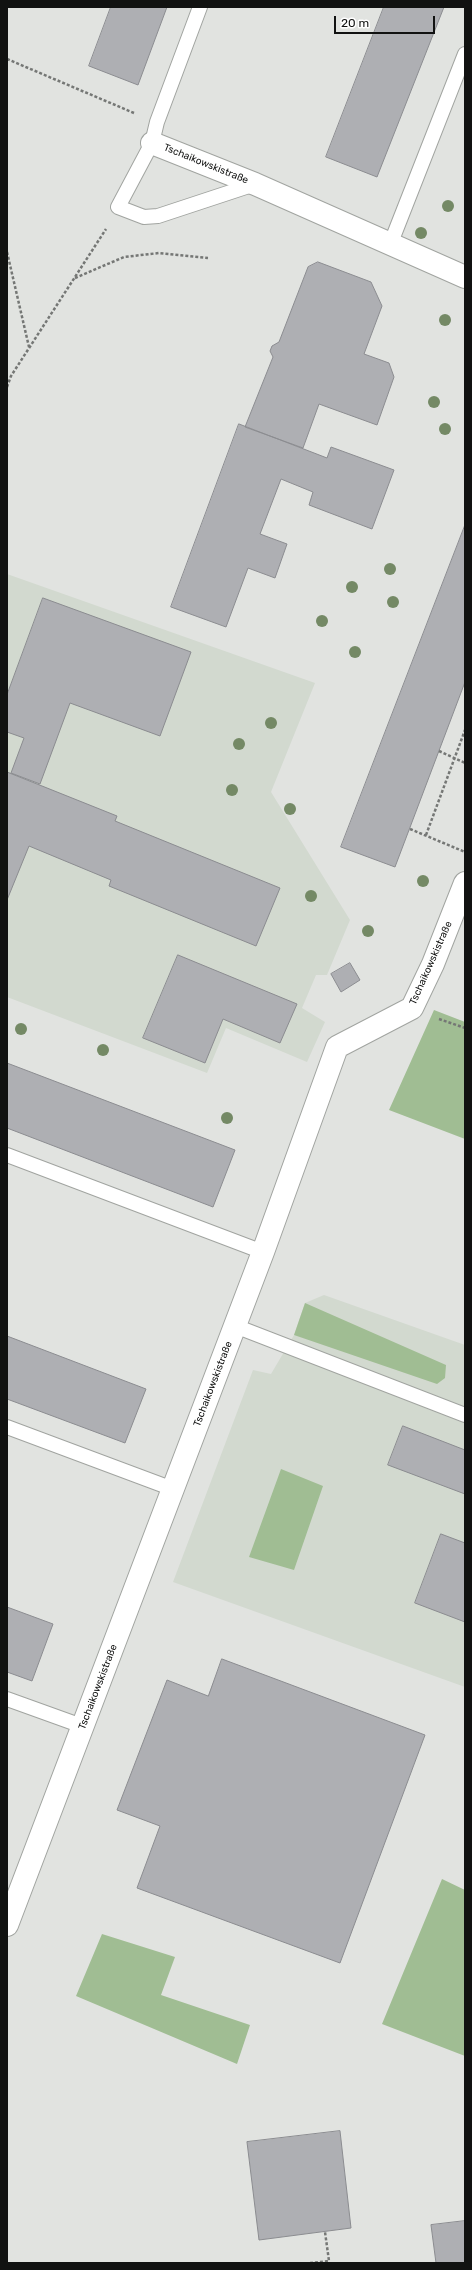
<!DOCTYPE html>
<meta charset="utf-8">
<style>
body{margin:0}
#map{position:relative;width:472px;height:2270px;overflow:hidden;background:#e1e3e0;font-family:Rubik,sans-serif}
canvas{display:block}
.frame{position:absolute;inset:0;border:8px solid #111211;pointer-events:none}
.scale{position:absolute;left:334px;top:16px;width:101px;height:18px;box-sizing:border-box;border:2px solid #111211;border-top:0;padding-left:5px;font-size:12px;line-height:14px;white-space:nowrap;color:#111211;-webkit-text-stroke:3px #fff;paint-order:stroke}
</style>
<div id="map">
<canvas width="472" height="2270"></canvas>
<div class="frame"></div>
<div class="scale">20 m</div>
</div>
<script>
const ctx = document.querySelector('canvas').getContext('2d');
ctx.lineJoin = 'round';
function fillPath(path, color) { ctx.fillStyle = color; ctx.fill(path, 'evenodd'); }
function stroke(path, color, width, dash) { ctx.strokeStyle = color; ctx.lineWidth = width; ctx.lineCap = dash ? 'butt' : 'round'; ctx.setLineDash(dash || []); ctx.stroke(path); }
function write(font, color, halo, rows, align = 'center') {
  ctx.font = font + ' Rubik,sans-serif'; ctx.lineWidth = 3.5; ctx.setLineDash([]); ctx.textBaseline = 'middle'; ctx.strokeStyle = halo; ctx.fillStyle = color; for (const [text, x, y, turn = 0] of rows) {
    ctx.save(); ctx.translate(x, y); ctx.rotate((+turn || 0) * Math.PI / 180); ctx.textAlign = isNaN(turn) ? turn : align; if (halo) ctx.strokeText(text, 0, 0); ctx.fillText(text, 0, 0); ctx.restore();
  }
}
fillPath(new Path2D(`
 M 7,574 L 315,683 L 271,792 L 350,920 L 327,975 L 316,975 L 302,1008 L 325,1022 L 307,1062 L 226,1028 L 207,1073 L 7,997 Z
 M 324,1295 L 465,1345 L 465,1687 L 173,1582 L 253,1370 L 271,1374 L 294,1335 L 305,1303 Z`), '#d2d9cf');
fillPath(new Path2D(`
 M 434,1010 L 465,1022 L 465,1139 L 389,1110 Z
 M 305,1303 L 446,1365 L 445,1378 L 437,1384 L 294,1335 Z
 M 281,1469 L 323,1486 L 294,1570 L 249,1557 Z
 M 442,1879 L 465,1890 L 465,2056 L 382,2024 Z
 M 102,1934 L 175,1957 L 161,1995 L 250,2025 L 237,2064 L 76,1996 Z`), '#a0bd93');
const building = new Path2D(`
 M 111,7 L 167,7 L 138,85 L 89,66 Z
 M 384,7 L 444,7 L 377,177 L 326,157 Z
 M 318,262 L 371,282 L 382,306 L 364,354 L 389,363 L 394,377 L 377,425 L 319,404 L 303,448 L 245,427 L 273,357 L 270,351 L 272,346 L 279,342 L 308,267 Z
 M 239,424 L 327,458 L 331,447 L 394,470 L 372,529 L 309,505 L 313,492 L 281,479 L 260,534 L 287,544 L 275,578 L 248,568 L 226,627 L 171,607 Z
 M 465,525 L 465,682 L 395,867 L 341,847 Z
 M 43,598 L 191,652 L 160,736 L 70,703 L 40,784 L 11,773 L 24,738 L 7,732 L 7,695 Z
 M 7,772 L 117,816 L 115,821 L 280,888 L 256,946 L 109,886 L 111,880 L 29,846 L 7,900 Z
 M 178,955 L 297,1004 L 280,1043 L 223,1019 L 205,1063 L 143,1038 Z
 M 350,963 L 360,980 L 341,992 L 331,974 Z
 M 7,1063 L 235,1150 L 213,1207 L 7,1128 Z
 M 7,1336 L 146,1389 L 125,1443 L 7,1399 Z
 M 403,1426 L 465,1450 L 465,1494 L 388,1465 Z
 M 441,1534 L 465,1543 L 465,1622 L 415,1603 Z
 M 7,1607 L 53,1624 L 32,1681 L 7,1672 Z
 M 222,1659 L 425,1735 L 340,1963 L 137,1888 L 160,1826 L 117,1810 L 167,1680 L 208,1696 Z
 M 340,2131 L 351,2228 L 259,2240 L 247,2142 Z
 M 465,2221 L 465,2263 L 436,2263 L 431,2225 Z`);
fillPath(building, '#aeafb3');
stroke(building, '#8b8c90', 1);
const lane = new Path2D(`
 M 200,7 L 157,122 L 152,143 L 118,207 L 144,217 L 158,216 L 255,184
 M 390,245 L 465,54
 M 7,1155 L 263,1252
 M 235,1326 L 465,1415
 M 7,1427 L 173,1489
 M 7,1699 L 82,1726`);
const street = new Path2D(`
 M 152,143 L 255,184 L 465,277
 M 7,1925 L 263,1252 L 337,1047 L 412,1008 L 433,964 L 465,883`);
stroke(lane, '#a1a4a0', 16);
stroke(street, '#a1a4a0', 24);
stroke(new Path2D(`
 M 7,59 L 134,113
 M 7,252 L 29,347
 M 75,278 L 124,257 L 159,253 L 208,258
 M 7,387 L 11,376 L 106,229
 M 439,751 L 465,763
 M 410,829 L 465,852
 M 426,835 L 465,730
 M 439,1019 L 465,1028
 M 310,2263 L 329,2261 L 325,2232`), '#757775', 2.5, [3, 2]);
stroke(lane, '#fff', 14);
stroke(street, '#fff', 22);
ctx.fillStyle = '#748965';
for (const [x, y] of [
 [448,206],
 [421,233],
 [445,320],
 [434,402],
 [445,429],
 [390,569],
 [352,587],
 [393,602],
 [322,621],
 [355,652],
 [271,723],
 [239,744],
 [232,790],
 [290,809],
 [423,881],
 [311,896],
 [368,931],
 [21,1029],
 [103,1050],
 [227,1118]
]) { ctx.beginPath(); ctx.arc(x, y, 6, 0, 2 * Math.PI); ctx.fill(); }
write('10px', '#111211', '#fff', [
 ["Tschaikowskistraße",206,164,22],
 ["Tschaikowskistraße",431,963,-66],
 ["Tschaikowskistraße",213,1384,-69],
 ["Tschaikowskistraße",98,1687,-69]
]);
</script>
